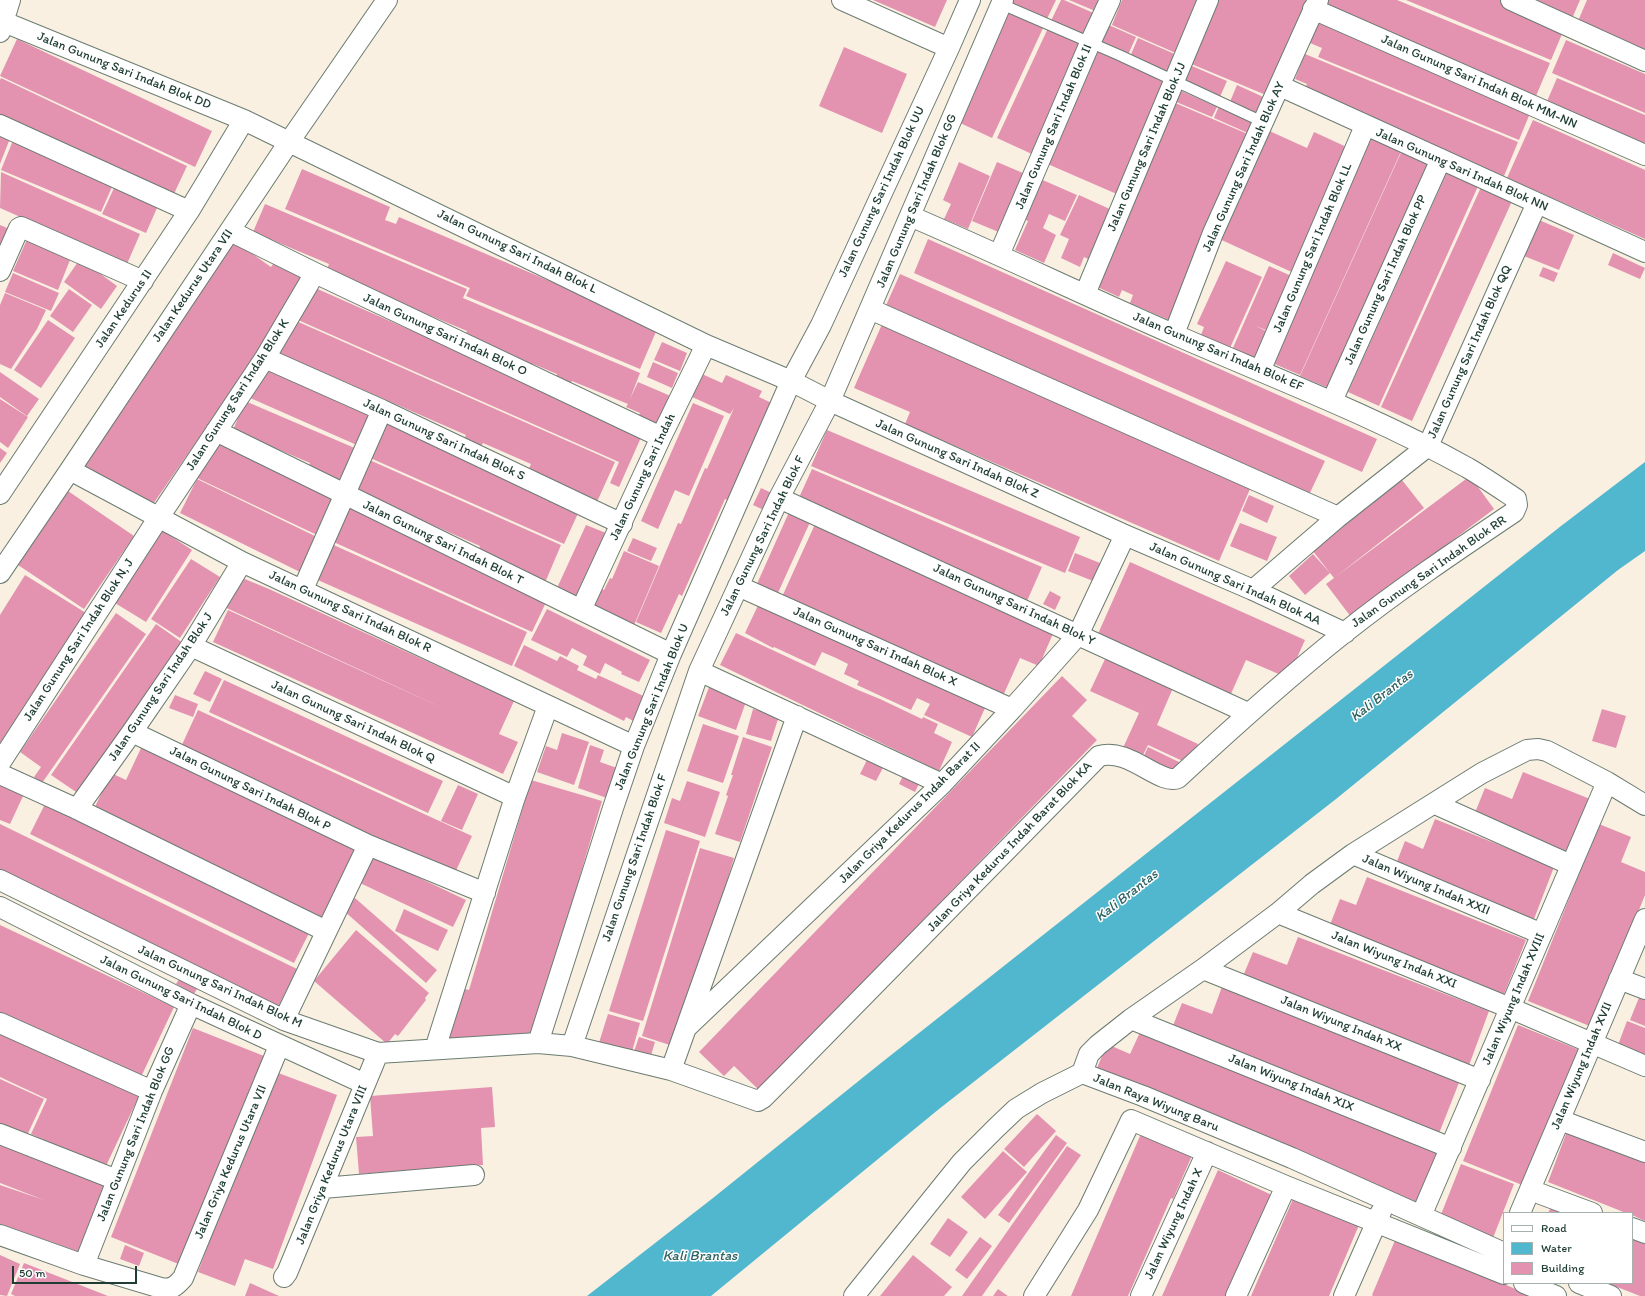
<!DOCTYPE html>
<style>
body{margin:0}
#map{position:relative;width:1645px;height:1296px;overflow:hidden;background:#f9f0e1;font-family:Itim,sans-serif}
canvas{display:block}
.legend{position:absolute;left:1503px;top:1212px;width:130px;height:72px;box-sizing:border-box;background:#fff;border:1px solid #a5b1ae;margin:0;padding:5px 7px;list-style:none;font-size:12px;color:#1f3d34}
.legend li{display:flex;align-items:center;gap:8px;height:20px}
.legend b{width:20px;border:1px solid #a5b1ae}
.scale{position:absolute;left:12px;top:1266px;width:125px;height:18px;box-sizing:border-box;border:2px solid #1f3d34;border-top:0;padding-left:5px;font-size:12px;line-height:14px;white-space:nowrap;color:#1f3d34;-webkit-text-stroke:3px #fff;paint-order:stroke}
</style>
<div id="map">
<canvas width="1645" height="1296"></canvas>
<ul class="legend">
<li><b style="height:5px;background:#fff"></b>Road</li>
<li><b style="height:11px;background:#50b7ce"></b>Water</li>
<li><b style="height:11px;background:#e393b0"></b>Building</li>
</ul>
<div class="scale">50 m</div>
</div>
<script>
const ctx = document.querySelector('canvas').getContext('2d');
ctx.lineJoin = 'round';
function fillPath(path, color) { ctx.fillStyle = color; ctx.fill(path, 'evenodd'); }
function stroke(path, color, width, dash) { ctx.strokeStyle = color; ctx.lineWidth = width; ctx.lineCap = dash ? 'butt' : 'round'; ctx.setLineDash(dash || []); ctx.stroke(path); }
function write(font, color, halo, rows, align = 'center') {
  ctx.font = font + ' Itim,sans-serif'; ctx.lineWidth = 3; ctx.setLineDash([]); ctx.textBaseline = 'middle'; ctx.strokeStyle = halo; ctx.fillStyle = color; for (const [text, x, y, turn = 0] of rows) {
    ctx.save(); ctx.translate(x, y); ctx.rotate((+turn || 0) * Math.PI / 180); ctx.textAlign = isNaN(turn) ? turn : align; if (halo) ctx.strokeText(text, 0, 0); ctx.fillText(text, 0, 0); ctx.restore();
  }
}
fillPath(new Path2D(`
 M 1645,462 L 1645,551 L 1618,570 L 1336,799 L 939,1109 L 711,1296 L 587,1296 L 713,1198 L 881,1063 L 1561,526 Z`), '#50b7ce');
fillPath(new Path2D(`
 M 873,0 L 947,0 L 935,27 Z
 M 1013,0 L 1056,0 L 1045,23 L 1010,6 Z
 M 1061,0 L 1064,0 L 1098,15 L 1087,40 L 1050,23 Z
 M 1069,0 L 1105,0 L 1100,13 Z
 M 1122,0 L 1200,0 L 1178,54 L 1112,25 Z
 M 1216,0 L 1307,0 L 1266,95 L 1189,63 Z
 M 1329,0 L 1397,0 L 1550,63 L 1536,96 L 1325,9 Z
 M 1406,0 L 1500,0 L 1565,27 L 1551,60 Z
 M 1522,0 L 1580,0 L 1571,21 Z
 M 1587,0 L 1645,0 L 1645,59 L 1575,28 Z
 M 1008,9 L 1044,26 L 992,138 L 956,121 Z
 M 1321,18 L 1533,106 L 1519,140 L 1318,57 L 1322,48 L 1310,43 Z
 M 1102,22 L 1136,37 L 1127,57 L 1093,42 Z
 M 1049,26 L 1085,42 L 1034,155 L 997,138 Z
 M 1138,38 L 1177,55 L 1168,76 L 1129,59 Z
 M 17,39 L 212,131 L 195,167 L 0,76 Z
 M 1566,40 L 1645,74 L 1645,113 L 1552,73 Z
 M 1092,45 L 1168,78 L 1119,195 L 1043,162 Z
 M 844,47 L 907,74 L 882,133 L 819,106 Z
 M 1305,54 L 1518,142 L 1504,176 L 1303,93 L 1307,84 L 1295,79 Z
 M 1192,66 L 1227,81 L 1219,99 L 1184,84 Z
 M 1,78 L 187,166 L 172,198 L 0,116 L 0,80 Z
 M 1557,78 L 1645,115 L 1645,149 L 1545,106 Z
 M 1237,85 L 1270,100 L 1261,119 L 1229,104 Z
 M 1179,90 L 1217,107 L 1212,117 L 1174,101 Z
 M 1173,102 L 1250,135 L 1169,320 L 1130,303 L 1133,295 L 1122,290 L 1119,297 L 1093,285 Z
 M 1219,106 L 1255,122 L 1250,134 L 1214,118 Z
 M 1533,120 L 1645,170 L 1645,239 L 1507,178 Z
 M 1265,129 L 1307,148 L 1314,132 L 1351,149 L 1296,274 L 1215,237 Z
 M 0,132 L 11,136 L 0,164 Z
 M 1373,133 L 1403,147 L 1300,375 L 1270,362 Z
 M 14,138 L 115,180 L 101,212 L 1,170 Z
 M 1404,146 L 1434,160 L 1331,389 L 1300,376 Z
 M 959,162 L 990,176 L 968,229 L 944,219 L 951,204 L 943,200 Z
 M 997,162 L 1030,176 L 1001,233 L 972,221 Z
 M 302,169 L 390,207 L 385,220 L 396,224 L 399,217 L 658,327 L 640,369 L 466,296 L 470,288 L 285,209 Z
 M 1448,170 L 1479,184 L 1379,406 L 1348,392 Z
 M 1,172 L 140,234 L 127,264 L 0,208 Z
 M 1038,178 L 1077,195 L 1065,221 L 1049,214 L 1043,228 L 1056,235 L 1044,263 L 1015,250 L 1028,221 L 1020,218 Z
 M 1482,185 L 1513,199 L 1412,421 L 1381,407 Z
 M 114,188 L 157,208 L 146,233 L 102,214 Z
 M 1079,195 L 1114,211 L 1092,261 L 1084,257 L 1080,267 L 1061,258 L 1069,239 L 1060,235 Z
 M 265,204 L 467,289 L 463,298 L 640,373 L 630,399 L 638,382 L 673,397 L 656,432 L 636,422 L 640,413 L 626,407 L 628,404 L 572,381 L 570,385 L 555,379 L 557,374 L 533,364 L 531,369 L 514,362 L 517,357 L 465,335 L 467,331 L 326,272 L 329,264 L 253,232 Z
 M 1539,220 L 1574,235 L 1559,270 L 1524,256 Z
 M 0,225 L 14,231 L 0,263 Z
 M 28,237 L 72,255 L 58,290 L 13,271 Z
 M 928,239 L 1377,439 L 1362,472 L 914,273 Z
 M 234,241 L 271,267 L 276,260 L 307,282 L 151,507 L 80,466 Z
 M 1613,253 L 1645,268 L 1640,279 L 1608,265 Z
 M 80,259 L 117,286 L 101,309 L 64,282 Z
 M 1226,261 L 1262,277 L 1230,348 L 1201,335 L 1204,327 L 1197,324 Z
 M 1269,266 L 1296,278 L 1273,333 L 1256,326 L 1274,335 L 1261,363 L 1232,350 Z
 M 1543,267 L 1558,273 L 1554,282 L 1539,276 Z
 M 13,273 L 59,293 L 51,311 L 5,292 Z
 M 900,274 L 1325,461 L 1307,499 L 883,312 Z
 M 313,287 L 643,433 L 619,487 L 610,483 L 619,462 L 298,320 Z
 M 69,289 L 92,305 L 73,332 L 50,316 Z
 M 5,293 L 46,310 L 37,329 L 11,369 L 0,364 L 0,305 Z
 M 48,320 L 75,338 L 41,388 L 14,370 Z
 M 294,320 L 615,462 L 596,504 L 527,473 L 531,464 L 483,443 L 480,448 L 463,441 L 466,435 L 279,353 Z
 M 883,322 L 1253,482 L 1219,561 L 905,424 L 910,412 L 854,388 Z
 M 662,342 L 687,353 L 680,371 L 654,360 Z
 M 653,362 L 678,373 L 672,388 L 647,377 Z
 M 262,365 L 373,414 L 359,446 L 248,397 Z
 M 0,372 L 39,399 L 27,416 L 0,397 Z
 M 702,374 L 722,383 L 726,375 L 762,391 L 759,397 L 778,406 L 732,502 L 725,499 L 682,596 L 679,594 L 661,633 L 636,622 L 678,523 L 681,524 L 705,468 L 707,469 L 734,408 L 730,414 L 692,397 Z
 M 0,399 L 28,417 L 8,448 L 0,442 Z
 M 245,401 L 357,449 L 340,488 L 306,473 L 310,463 L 233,430 Z
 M 693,403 L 724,416 L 689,496 L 675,490 L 658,529 L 641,521 Z
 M 383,421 L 580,509 L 564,544 L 368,457 Z
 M 827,430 L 1080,537 L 1065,573 L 811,466 Z
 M 214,442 L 334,499 L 317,535 L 197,478 Z
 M 0,448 L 7,453 L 0,463 Z
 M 365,458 L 561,545 L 544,585 L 476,555 L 480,546 L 351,489 Z
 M 812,469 L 1042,567 L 1027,601 L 797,502 Z
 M 1470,476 L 1494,509 L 1351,617 L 1326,584 Z
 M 197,479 L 317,537 L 300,572 L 180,513 Z
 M 1402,480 L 1424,508 L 1334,578 L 1312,550 Z
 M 761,488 L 776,495 L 768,512 L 753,505 Z
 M 68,491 L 134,536 L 84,609 L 18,565 Z
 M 1249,495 L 1274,506 L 1267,523 L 1242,511 Z
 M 343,504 L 548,598 L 532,632 L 327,539 Z
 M 790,510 L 811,520 L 777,595 L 756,586 Z
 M 816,522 L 1055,629 L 1039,666 L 1020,658 L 1002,698 L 781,599 Z
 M 1240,523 L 1277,537 L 1267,561 L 1230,546 Z
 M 586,525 L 611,535 L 582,599 L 557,588 Z
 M 157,527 L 192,550 L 146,622 L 110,600 Z
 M 633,538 L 657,548 L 651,561 L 627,551 Z
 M 327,542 L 527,632 L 512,666 L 311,577 Z
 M 624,551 L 659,566 L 632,630 L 591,612 L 601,589 L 604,590 L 610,578 L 612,579 Z
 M 1075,553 L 1100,563 L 1093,581 L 1068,571 Z
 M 1313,554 L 1330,573 L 1305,595 L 1289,576 Z
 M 191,559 L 220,577 L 180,638 L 151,619 Z
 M 1130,562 L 1305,640 L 1288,678 L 1246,660 L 1230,696 L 1097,636 Z
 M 25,575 L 86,613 L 0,749 L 0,615 Z
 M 235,575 L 269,589 L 514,701 L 499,734 L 518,742 L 503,774 L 213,642 L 228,610 L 447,710 L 220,605 Z
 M 1050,591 L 1061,597 L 1055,610 L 1043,604 Z
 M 761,599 L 985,708 L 972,737 L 924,715 L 930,704 L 917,698 L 911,710 L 857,685 L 859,681 L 844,674 L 848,664 L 836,658 L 822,652 L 815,666 L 774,647 L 773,648 L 745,633 Z
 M 547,609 L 650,660 L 639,682 L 621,674 L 622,672 L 605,663 L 600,674 L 583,665 L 587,656 L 572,648 L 567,657 L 531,640 Z
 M 116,613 L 146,634 L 42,783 L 34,777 L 41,767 L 20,752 Z
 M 156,624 L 183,643 L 79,794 L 51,775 Z
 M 736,633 L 858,690 L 880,699 L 922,719 L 923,717 L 938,724 L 934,733 L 952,742 L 939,771 L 720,665 Z
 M 524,645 L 557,661 L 560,656 L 579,666 L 577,670 L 596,679 L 598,675 L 650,699 L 637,723 L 626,717 L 624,721 L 514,666 Z
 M 1106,657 L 1173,688 L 1157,725 L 1198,744 L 1189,764 L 1148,745 L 1141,759 L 1122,750 L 1139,713 L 1090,691 Z
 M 205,671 L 222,679 L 210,702 L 193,694 Z
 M 1062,676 L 1087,700 L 1072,716 L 1097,740 L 759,1090 L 734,1066 L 724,1076 L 699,1052 Z
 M 224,680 L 443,781 L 428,813 L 209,712 Z
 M 711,682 L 748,696 L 736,730 L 698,716 Z
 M 175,695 L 198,704 L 193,717 L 169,708 Z
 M 753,709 L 779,716 L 771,741 L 746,734 Z
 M 1602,709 L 1626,716 L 1616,748 L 1592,741 Z
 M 198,710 L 472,836 L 454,875 L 180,749 Z
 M 703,724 L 739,736 L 723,783 L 687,771 Z
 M 562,733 L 589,742 L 574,785 L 537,772 L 546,746 L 557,750 Z
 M 743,737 L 772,747 L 740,842 L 715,834 L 728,796 L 726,795 L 733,775 L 731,775 Z
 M 590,745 L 604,750 L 600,762 L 617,768 L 607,798 L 578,788 Z
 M 142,746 L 361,848 L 326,922 L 92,813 L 111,773 L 126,780 Z
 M 1148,747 L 1181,763 L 1174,777 L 1141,762 Z
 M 870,754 L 886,762 L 876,781 L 860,774 Z
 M 906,770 L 922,777 L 915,792 L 899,784 Z
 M 1523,772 L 1590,799 L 1568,852 L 1474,815 L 1485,788 L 1512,799 Z
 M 531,780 L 602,801 L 533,1035 L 446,1042 L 461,988 L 469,990 Z
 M 687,781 L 720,792 L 705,837 L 664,823 L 672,798 L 680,801 Z
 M 0,785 L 24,794 L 10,824 L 0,820 Z
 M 458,785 L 478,794 L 462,830 L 441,821 Z
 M 45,804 L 309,933 L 294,963 L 30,834 Z
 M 1435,819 L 1554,867 L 1534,919 L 1396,864 L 1405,841 L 1423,849 Z
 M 0,824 L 297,969 L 277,1009 L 0,873 Z
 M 1599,824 L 1631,837 L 1621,862 L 1645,872 L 1645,895 L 1592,1027 L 1528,1001 Z
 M 666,830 L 700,841 L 643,1021 L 609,1011 Z
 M 700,848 L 734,858 L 676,1047 L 642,1036 Z
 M 373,856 L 466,900 L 453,927 L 360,883 Z
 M 1367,877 L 1526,940 L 1502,999 L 1328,930 L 1340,899 L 1356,905 Z
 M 355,898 L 437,970 L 426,983 L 344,911 Z
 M 404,909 L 448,930 L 438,951 L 395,931 Z
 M 0,925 L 174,1007 L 140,1079 L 0,1012 Z
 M 356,930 L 429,993 L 425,998 L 426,1000 L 398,1036 L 395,1034 L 387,1044 L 314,981 Z
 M 1298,937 L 1489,1011 L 1468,1068 L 1241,981 L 1253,952 L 1287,965 Z
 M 182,974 L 200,984 L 194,994 L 176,984 Z
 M 1223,984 L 1462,1075 L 1438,1136 L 1170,1033 L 1182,1003 L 1212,1014 Z
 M 1640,995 L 1645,997 L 1645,1026 L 1630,1020 Z
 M 608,1014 L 640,1023 L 630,1059 L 597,1049 Z
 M 1627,1021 L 1645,1028 L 1645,1065 L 1615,1053 Z
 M 1518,1025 L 1582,1051 L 1527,1187 L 1463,1161 Z
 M 193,1028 L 264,1056 L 181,1265 L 111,1237 Z
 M 1142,1028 L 1438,1154 L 1417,1204 L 1097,1068 L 1107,1044 L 1130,1054 Z
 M 0,1032 L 139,1096 L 105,1168 L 31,1134 L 47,1099 L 0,1077 Z
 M 639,1037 L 655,1042 L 649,1062 L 632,1057 Z
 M 273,1071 L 337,1095 L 273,1269 L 245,1259 L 235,1286 L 198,1272 Z
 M 0,1079 L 44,1099 L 24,1142 L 0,1131 Z
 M 492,1087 L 495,1127 L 481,1128 L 483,1165 L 359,1174 L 356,1137 L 373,1136 L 370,1096 Z
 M 1037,1114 L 1056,1131 L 1024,1167 L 1004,1149 Z
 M 1569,1126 L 1645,1156 L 1645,1221 L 1632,1215 L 1632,1213 L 1626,1213 L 1548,1182 Z
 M 1143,1129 L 1194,1151 L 1173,1199 L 1171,1198 L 1128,1296 L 1071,1296 Z
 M 1056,1135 L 1067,1143 L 1009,1223 L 998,1215 Z
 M 0,1141 L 108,1182 L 82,1253 L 0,1224 L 0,1185 L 44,1200 L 0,1183 Z
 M 1067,1146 L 1081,1155 L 982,1296 L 962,1296 Z
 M 1003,1151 L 1027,1172 L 985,1219 L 961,1197 Z
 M 1461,1164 L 1514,1184 L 1493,1238 L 1440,1217 Z
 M 1218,1170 L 1274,1196 L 1230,1296 L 1162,1296 Z
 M 1293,1199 L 1359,1225 L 1329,1296 L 1251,1296 Z
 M 1553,1203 L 1578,1213 L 1548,1213 Z
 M 948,1218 L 968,1232 L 950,1257 L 930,1244 Z
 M 1632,1234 L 1645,1239 L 1645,1296 L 1640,1296 L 1607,1283 L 1632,1283 Z
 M 980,1237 L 992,1246 L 967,1279 L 955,1270 Z
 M 1396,1238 L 1532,1296 L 1373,1296 L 1372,1295 Z
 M 125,1245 L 144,1253 L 139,1266 L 120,1259 Z
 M 0,1255 L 20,1264 L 7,1296 L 0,1295 Z
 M 913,1255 L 952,1287 L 944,1296 L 880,1296 Z
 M 24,1263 L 108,1296 L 15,1296 L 11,1294 Z
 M 250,1283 L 279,1296 L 245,1296 Z
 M 998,1289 L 1008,1296 L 993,1296 Z`), '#e393b0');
const lane = new Path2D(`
 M 1001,4 L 1119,55 L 1263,122`);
const street = new Path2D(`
 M 842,0 L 949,48
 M 1511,0 L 1645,61
 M 1313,9 L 1645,155
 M 4,22 L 244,120 L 706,345 L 791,381 L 830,401 L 1125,535 L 1253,590 L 1345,633
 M 0,32 L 10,0
 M 1280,86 L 1645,252
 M 0,125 L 189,211
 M 230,231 L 315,273 L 661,437
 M 999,255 L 1090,43 L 1110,0
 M 0,271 L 19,228 L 21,227 L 143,281
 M 1085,294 L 1208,0
 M 870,309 L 1338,517
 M 1174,334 L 1213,233 L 1318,0
 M 265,358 L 382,410 L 622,524
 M 1260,371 L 1365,126
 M 1332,401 L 1441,159
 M 216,431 L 671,654
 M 70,470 L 242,562 L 634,746
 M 0,494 L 189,211 L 244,120
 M 779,498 L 1248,713
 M 0,573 L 70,470 L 289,142 L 387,0
 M 738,586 L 1012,709
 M 303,589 L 382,410
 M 1253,590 L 1338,517 L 1428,446 L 1537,203
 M 581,610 L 661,437 L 706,345
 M 191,646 L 515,797
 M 699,671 L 942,784
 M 132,732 L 368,845 L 485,893
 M 0,763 L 159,517 L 265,358 L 315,273
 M 0,774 L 77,809 L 326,931
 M 1435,804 L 1571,865
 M 77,809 L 132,732 L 191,646 L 242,562
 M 1353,854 L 1482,773 L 1527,750 L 1538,749 L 1547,751 L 1607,782 L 1645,805
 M 0,880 L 284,1020 L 378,1053 L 538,1043 L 572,1046 L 671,1070 L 758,1101 L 763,1098 L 786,1075 L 1099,756 C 1129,747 1160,786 1178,778 C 1232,728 1286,679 1344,633 C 1398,590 1456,551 1514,512 L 1517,505 L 1516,499 C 1501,489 1485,478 1468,468 C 1376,417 1277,379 1180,337 C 1090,298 1001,255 910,216
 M 0,907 L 191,1004 L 365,1084
 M 1278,913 L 1510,1008 L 1645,1066
 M 1203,969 L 1480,1080
 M 1619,979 L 1645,989
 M 1131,1019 L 1451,1148
 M 284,1020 L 368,845
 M 0,1023 L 152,1091
 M 687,1025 L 797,716
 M 538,1043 L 613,808 L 634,746 L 671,654 L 791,381 L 821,325 L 949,48 L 970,0
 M 572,1046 L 699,671 L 779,498 L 830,401 L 1003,0
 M 435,1049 L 515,797 L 548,706
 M 671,1070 L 686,1028 L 942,784 L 1012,709 L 1078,635 L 1125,535
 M 1082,1073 L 1089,1054 L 1098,1045 L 1131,1019 L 1203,969 L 1278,913 L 1312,884 L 1353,854 L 1542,934
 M 1560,1120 L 1645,1152
 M 0,1134 L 117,1180
 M 323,1188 L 474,1175
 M 1530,1190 L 1592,1213
 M 1520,1213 L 1645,919
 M 1421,1216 L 1607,782
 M 1632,1228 L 1645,1233
 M 0,1235 L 84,1265 L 161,1288 C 172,1290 176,1286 183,1278 L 279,1046
 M 84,1265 L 152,1091 L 191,1004
 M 284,1277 L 287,1273 L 378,1053
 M 1524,1283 L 1556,1296
 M 1579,1283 L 1611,1296
 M 854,1296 L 962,1162 L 997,1127 L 1016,1109 L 1042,1093 L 1082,1073 L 1143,1096 L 1292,1158 L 1504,1253
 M 1034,1296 L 1088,1210 L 1131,1120 L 1286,1186 L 1504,1274
 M 1141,1296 L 1207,1152
 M 1236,1296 L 1286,1186
 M 1344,1296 L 1381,1212`);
stroke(lane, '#6b7c71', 12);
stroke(street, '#6b7c71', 22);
stroke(lane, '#fff', 10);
stroke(street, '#fff', 20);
write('13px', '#1f3d34', '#fff', [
 ["Jalan Gunung Sari Indah Blok DD",124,71,22],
 ["Jalan Gunung Sari Indah Blok MM-NN",1479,82,24],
 ["Jalan Gunung Sari Indah Blok II",1054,127,-67],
 ["Jalan Gunung Sari Indah Blok JJ",1147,147,-67],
 ["Jalan Gunung Sari Indah Blok AY",1244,167,-66],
 ["Jalan Gunung Sari Indah Blok NN",1462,170,24],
 ["Jalan Gunung Sari Indah Blok UU",882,192,-65],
 ["Jalan Gunung Sari Indah Blok GG",917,201,-67],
 ["Jalan Gunung Sari Indah Blok LL",1313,248,-67],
 ["Jalan Gunung Sari Indah Blok L",517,252,26],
 ["Jalan Gunung Sari Indah Blok PP",1386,280,-66],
 ["Jalan Kedurus Utara VII",193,286,-56],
 ["Jalan Kedurus II",124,309,-56],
 ["Jalan Gunung Sari Indah Blok O",445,335,25],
 ["Jalan Gunung Sari Indah Blok EF",1218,352,23],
 ["Jalan Gunung Sari Indah Blok QQ",1470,352,-66],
 ["Jalan Gunung Sari Indah Blok K",238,395,-57],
 ["Jalan Gunung Sari Indah Blok S",444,440,25],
 ["Jalan Gunung Sari Indah Blok Z",957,459,24],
 ["Jalan Gunung Sari Indah",643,477,-65],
 ["Jalan Gunung Sari Indah Blok F",763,536,-64],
 ["Jalan Gunung Sari Indah Blok T",443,543,26],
 ["Jalan Gunung Sari Indah Blok RR",1429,572,-35],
 ["Jalan Gunung Sari Indah Blok AA",1235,584,24],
 ["Jalan Gunung Sari Indah Blok Y",1014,605,25],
 ["Jalan Gunung Sari Indah Blok R",350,612,25],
 ["Jalan Gunung Sari Indah Blok N, J",79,640,-57],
 ["Jalan Gunung Sari Indah Blok X",875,647,24],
 ["Jalan Gunung Sari Indah Blok J",161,687,-56],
 ["Jalan Gunung Sari Indah Blok U",652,707,-68],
 ["Jalan Gunung Sari Indah Blok Q",353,722,25],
 ["Jalan Gunung Sari Indah Blok P",250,789,26],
 ["Jalan Griya Kedurus Indah Barat II",910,813,-45],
 ["Jalan Griya Kedurus Indah Barat Blok KA",1010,847,-46],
 ["Jalan Gunung Sari Indah Blok F",635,858,-71],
 ["Jalan Wiyung Indah XXII",1426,885,23],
 ["Jalan Wiyung Indah XXI",1394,960,22],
 ["Jalan Gunung Sari Indah Blok M",220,987,25],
 ["Jalan Gunung Sari Indah Blok D",181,998,26],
 ["Jalan Wiyung Indah XVIII",1514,999,-67],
 ["Jalan Wiyung Indah XX",1341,1024,22],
 ["Jalan Wiyung Indah XVII",1582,1066,-67],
 ["Jalan Wiyung Indah XIX",1291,1083,22],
 ["Jalan Raya Wiyung Baru",1156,1103,22],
 ["Jalan Gunung Sari Indah Blok GG",136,1134,-68],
 ["Jalan Griya Kedurus Utara VII",231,1162,-67],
 ["Jalan Griya Kedurus Utara VIII",332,1165,-68],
 ["Jalan Wiyung Indah X",1174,1224,-65]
]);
write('italic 14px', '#2e6262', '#fff', [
 ["Kali Brantas",1382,696,-38],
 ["Kali Brantas",1127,896,-38],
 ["Kali Brantas",700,1256]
]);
</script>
